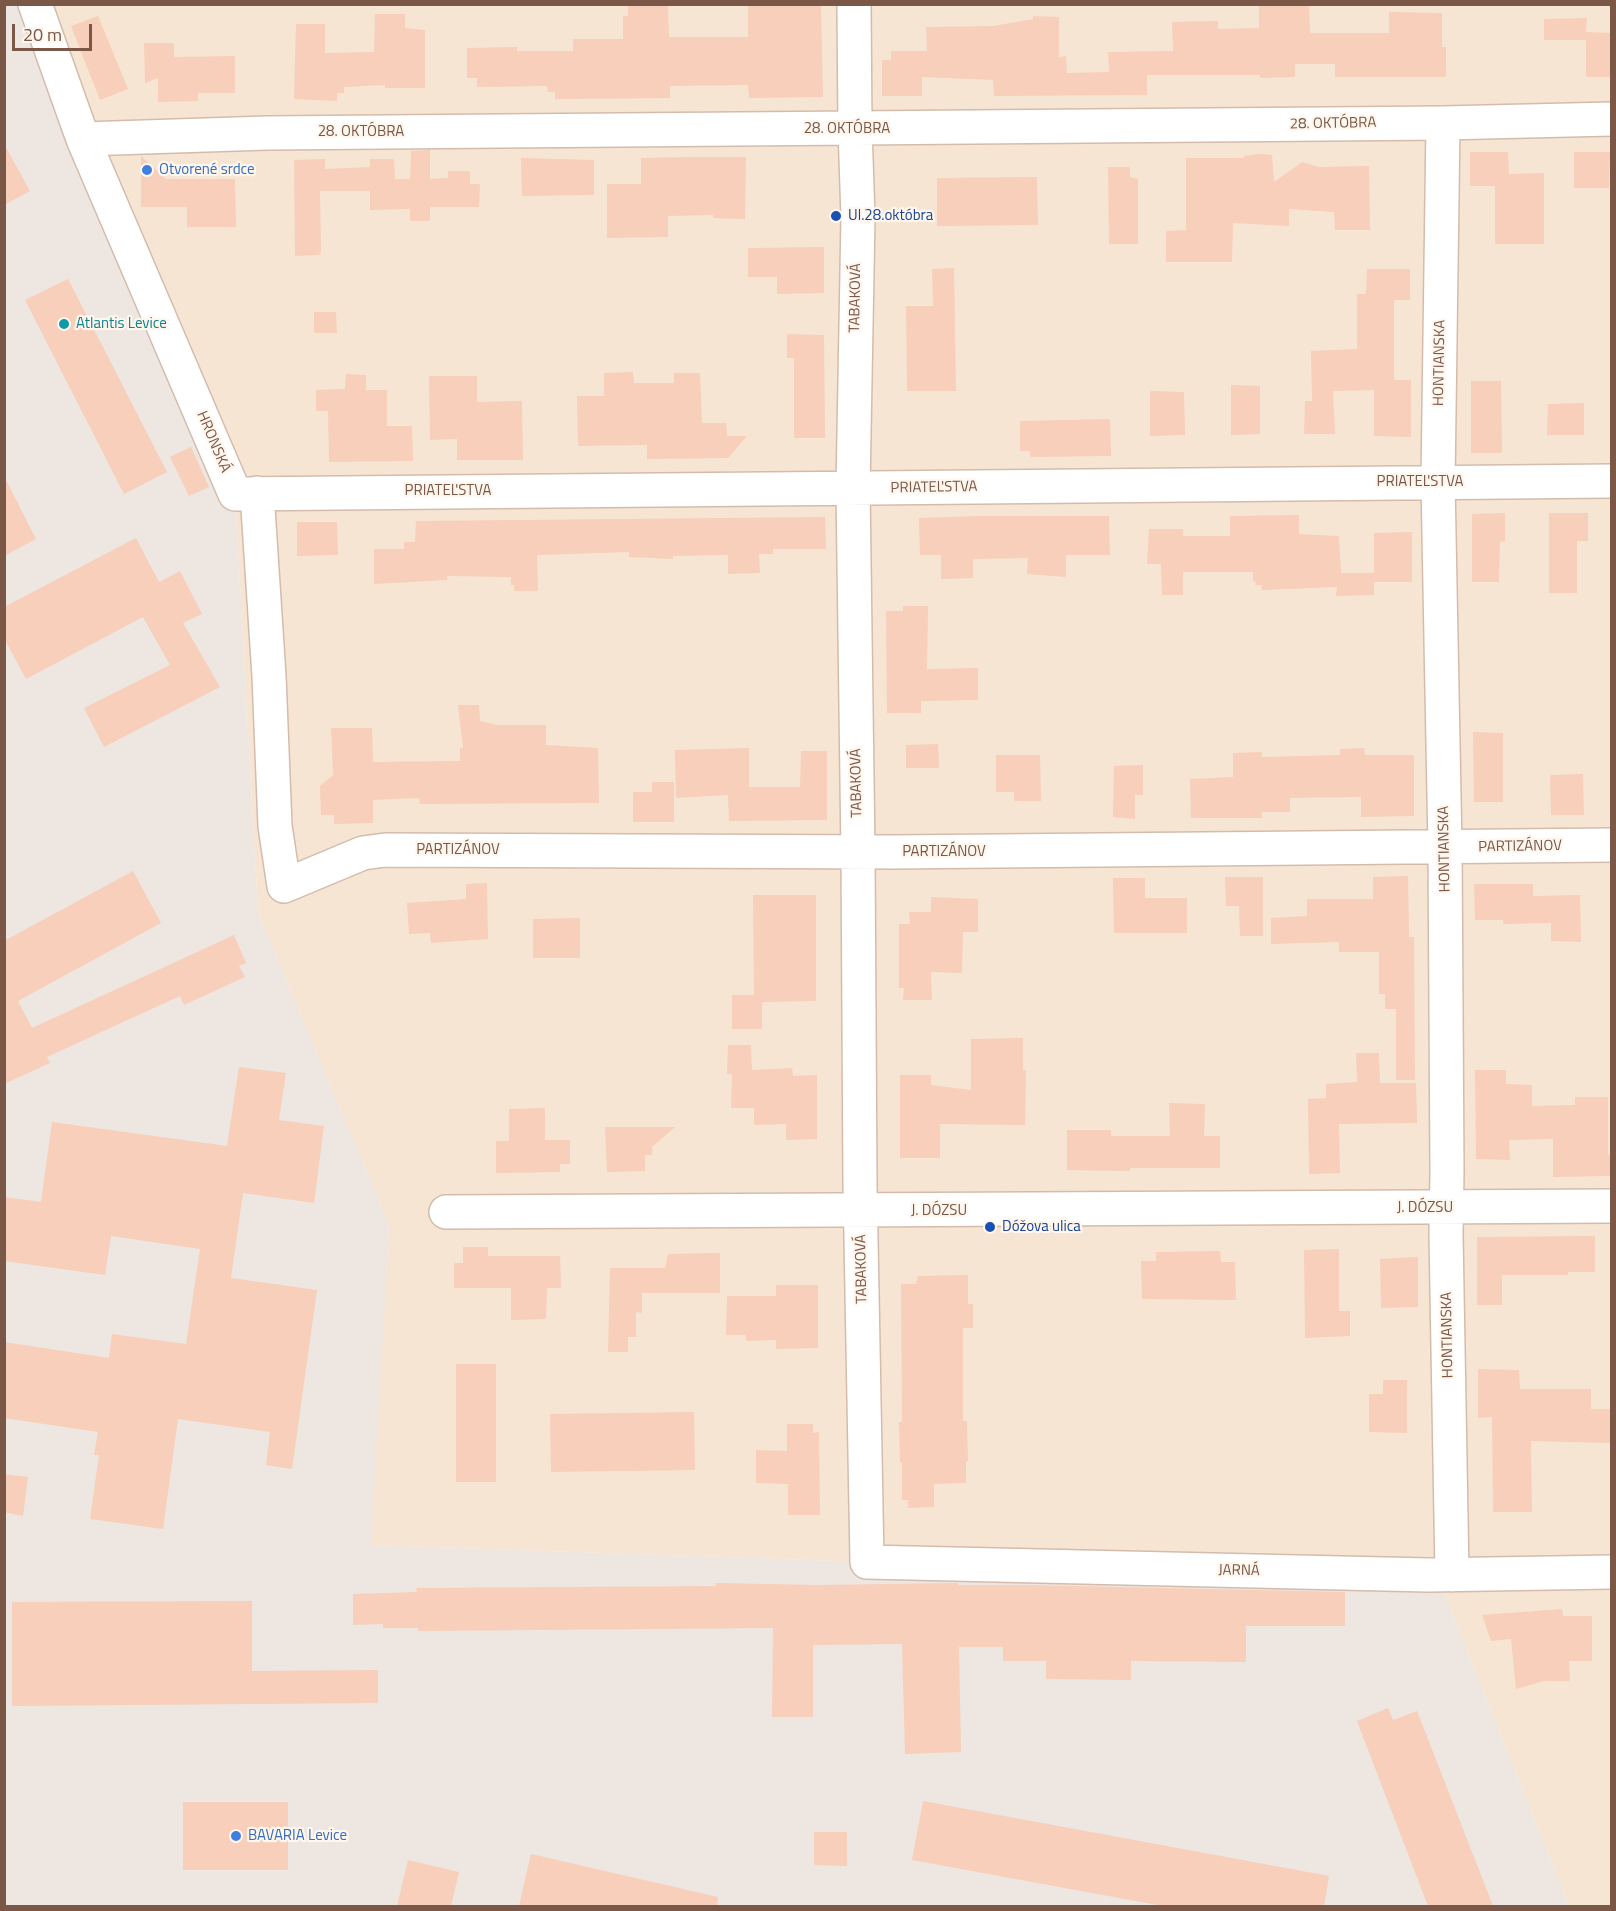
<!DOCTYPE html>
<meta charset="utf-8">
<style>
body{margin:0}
#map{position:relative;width:1616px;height:1911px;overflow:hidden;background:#fef3e5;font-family:"Titillium Web",sans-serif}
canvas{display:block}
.frame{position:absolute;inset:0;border:6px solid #7b5747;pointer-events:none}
.scale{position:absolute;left:12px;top:24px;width:80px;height:27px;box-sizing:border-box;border:3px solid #7b5747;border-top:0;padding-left:8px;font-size:18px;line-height:21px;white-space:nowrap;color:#7b5747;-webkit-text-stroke:4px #fff7ee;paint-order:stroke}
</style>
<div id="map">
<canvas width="1616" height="1911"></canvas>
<div class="frame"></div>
<div class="scale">20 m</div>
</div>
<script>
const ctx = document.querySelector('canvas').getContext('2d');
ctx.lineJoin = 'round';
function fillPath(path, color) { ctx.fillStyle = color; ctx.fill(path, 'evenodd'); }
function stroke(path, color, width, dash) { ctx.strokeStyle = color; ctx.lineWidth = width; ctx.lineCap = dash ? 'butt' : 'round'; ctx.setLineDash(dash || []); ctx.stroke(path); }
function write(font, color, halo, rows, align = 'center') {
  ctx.font = font + ' "Titillium Web",sans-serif'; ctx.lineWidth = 4.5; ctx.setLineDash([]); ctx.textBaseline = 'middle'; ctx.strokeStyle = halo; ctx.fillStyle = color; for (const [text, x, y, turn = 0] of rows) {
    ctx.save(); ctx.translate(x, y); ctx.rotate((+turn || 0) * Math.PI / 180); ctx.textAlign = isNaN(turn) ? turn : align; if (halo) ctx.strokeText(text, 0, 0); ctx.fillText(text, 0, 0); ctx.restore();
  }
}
fillPath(new Path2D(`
 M 35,5 L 1611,5 L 1611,1906 L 1569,1906 L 1441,1586 L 867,1562 L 370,1545 L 389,1225 L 258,913 L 235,494 Z`), '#f7e5d3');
fillPath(new Path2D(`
 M 35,4 L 235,494 L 258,913 L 389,1225 L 371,1545 L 867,1562 L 1441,1586 L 1569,1906 L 5,1906 L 4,5 Z`), '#eee6e0');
fillPath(new Path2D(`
 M 628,4 L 668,4 L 669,37 L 748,37 L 748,4 L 821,4 L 823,97 L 749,98 L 748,85 L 670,86 L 670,98 L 555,99 L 555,92 L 548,92 L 547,86 L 477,87 L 477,78 L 467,78 L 467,48 L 517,47 L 517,51 L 573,51 L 573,39 L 623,39 L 623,16 L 628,16 Z
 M 1259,4 L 1309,4 L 1310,33 L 1389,33 L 1389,12 L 1442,13 L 1442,47 L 1446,47 L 1446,77 L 1335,77 L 1335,64 L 1295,64 L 1295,77 L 1260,78 L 1260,75 L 1147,75 L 1147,95 L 994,96 L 993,80 L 922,77 L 922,96 L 882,96 L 882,60 L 891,60 L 891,51 L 927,51 L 926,27 L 993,26 L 1033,19 L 1033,16 L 1059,17 L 1059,57 L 1066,56 L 1067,73 L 1109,72 L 1108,52 L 1173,51 L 1172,22 L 1218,21 L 1218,29 L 1259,28 Z
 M 375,14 L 405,14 L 405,28 L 425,30 L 425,88 L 385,88 L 385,85 L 344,87 L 344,93 L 337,93 L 337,101 L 294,99 L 296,24 L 325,24 L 325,53 L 374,52 Z
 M 98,16 L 128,89 L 100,100 L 71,26 Z
 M 1587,18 L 1586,32 L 1611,33 L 1611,77 L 1586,77 L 1586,36 L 1586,40 L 1544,40 L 1544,19 Z
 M 144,43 L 174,43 L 174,57 L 235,56 L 235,93 L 198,93 L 198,101 L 158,102 L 158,78 L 145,83 Z
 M 4,144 L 30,191 L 4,205 Z
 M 430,150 L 430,179 L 448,178 L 448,171 L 470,171 L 470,184 L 480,184 L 479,207 L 430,207 L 430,221 L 410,221 L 410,209 L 370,210 L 370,191 L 320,191 L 321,252 L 319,255 L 295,256 L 294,160 L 325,159 L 325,169 L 370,167 L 370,159 L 394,159 L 395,179 L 410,179 L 411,151 Z
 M 1470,152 L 1508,152 L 1509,174 L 1544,173 L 1544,244 L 1495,244 L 1495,186 L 1470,186 Z
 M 1574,152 L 1610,152 L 1609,188 L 1574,188 Z
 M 1259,154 L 1272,155 L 1274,182 L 1302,162 L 1319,167 L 1369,166 L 1370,230 L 1335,230 L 1334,212 L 1289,209 L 1289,226 L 1233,223 L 1232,262 L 1166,262 L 1166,231 L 1186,230 L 1186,158 L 1244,158 L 1244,156 Z
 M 141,156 L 166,179 L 235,179 L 236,227 L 187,227 L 187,207 L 141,207 Z
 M 688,157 L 746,157 L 745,219 L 713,218 L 713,215 L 668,216 L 668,237 L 607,238 L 607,184 L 641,184 L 641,158 Z
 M 521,158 L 594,160 L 594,195 L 522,196 Z
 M 1108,167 L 1130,167 L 1130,177 L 1138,179 L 1138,244 L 1109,244 Z
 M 1037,177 L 1038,225 L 937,226 L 937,178 Z
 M 824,247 L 824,293 L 777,294 L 777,277 L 748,277 L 748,248 Z
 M 954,268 L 956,391 L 907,391 L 906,306 L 933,306 L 932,269 Z
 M 1367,269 L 1410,269 L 1410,300 L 1394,300 L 1394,380 L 1411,380 L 1411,437 L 1374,436 L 1374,390 L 1333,391 L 1335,434 L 1304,434 L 1305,401 L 1312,401 L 1311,351 L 1357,349 L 1357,294 L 1366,294 Z
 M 68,279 L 167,472 L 124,494 L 25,300 Z
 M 314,312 L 336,312 L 337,333 L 314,333 Z
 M 787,334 L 824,335 L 825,438 L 794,438 L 794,358 L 787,358 Z
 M 633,372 L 634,383 L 674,383 L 674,373 L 700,373 L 702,423 L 726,423 L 727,436 L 747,436 L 728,458 L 647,459 L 647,445 L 578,446 L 577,396 L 604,396 L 604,373 Z
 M 346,374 L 366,375 L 366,390 L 387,390 L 387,426 L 412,426 L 413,461 L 329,462 L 328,411 L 316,411 L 316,390 L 345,389 Z
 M 429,376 L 477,376 L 477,402 L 522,401 L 523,460 L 457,460 L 457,439 L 430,440 Z
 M 1471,381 L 1501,381 L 1502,453 L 1471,453 Z
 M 1231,385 L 1260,386 L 1260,434 L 1231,435 Z
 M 1150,391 L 1184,392 L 1185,435 L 1150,436 Z
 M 1584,403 L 1584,435 L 1547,435 L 1548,404 Z
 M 1110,419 L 1111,456 L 1030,457 L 1030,451 L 1020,451 L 1020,421 Z
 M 191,447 L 209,487 L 189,496 L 170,457 Z
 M 4,476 L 36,539 L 4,556 Z
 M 1505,513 L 1505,541 L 1500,542 L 1499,582 L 1472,582 L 1472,514 Z
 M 1549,513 L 1588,513 L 1588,541 L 1577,541 L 1577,593 L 1549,593 Z
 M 1299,515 L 1299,534 L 1339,536 L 1341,573 L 1374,573 L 1374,533 L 1412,532 L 1412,582 L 1374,582 L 1374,595 L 1336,596 L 1337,587 L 1262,590 L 1262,585 L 1255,585 L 1256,582 L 1253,581 L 1253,572 L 1183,572 L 1183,595 L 1162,595 L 1161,564 L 1147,564 L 1149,529 L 1183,529 L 1183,536 L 1230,536 L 1230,516 Z
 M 980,516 L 1109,516 L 1110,555 L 1066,555 L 1066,577 L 1027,574 L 1028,558 L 973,559 L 973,578 L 941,579 L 941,555 L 920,555 L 919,518 Z
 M 825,517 L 826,549 L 773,549 L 773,554 L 759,554 L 760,573 L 728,574 L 728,555 L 673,556 L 673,559 L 629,557 L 629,552 L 537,555 L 538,591 L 514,591 L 514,585 L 511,585 L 511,577 L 447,576 L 447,580 L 374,584 L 374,549 L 404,549 L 404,542 L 415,542 L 416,521 Z
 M 297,522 L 337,522 L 338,555 L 297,556 Z
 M 136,538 L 159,582 L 180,571 L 202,614 L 183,623 L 220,687 L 104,747 L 84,708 L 170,665 L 143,617 L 26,679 L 4,638 L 4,607 Z
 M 903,606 L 928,606 L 927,669 L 978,668 L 978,700 L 921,701 L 921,713 L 887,713 L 886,611 L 903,611 Z
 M 458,705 L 479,705 L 480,721 L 497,725 L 546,725 L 546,745 L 598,748 L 599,803 L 420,804 L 419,798 L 373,800 L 373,823 L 334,824 L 334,815 L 321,815 L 320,786 L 333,775 L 331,728 L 372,728 L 373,762 L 460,761 L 460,748 L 463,748 Z
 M 1473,732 L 1503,733 L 1503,802 L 1474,802 Z
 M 938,744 L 939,768 L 906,768 L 906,745 Z
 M 749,748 L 749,787 L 800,787 L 801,751 L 827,751 L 827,820 L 729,821 L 728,795 L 676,798 L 675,750 Z
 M 1364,748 L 1365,755 L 1414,755 L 1414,816 L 1361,817 L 1361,797 L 1290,798 L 1290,812 L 1262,812 L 1262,818 L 1191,818 L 1190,779 L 1233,777 L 1233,753 L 1262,752 L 1262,757 L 1340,755 L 1340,749 Z
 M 996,755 L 1040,755 L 1041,801 L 1014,801 L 1014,792 L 996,792 Z
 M 1143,765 L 1143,795 L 1135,795 L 1135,819 L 1113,817 L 1114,766 Z
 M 1583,774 L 1584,815 L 1551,815 L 1550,775 Z
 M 652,782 L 674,782 L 674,822 L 633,822 L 633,792 L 652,792 Z
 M 133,871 L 161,923 L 18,1001 L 32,1028 L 234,935 L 246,963 L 239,966 L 245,977 L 184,1005 L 180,996 L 47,1057 L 50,1063 L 4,1084 L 4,941 Z
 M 1408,876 L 1409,937 L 1414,937 L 1415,1080 L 1396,1080 L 1396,1009 L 1385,1009 L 1385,994 L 1379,994 L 1379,952 L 1339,952 L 1339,942 L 1271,944 L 1271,918 L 1307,916 L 1307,899 L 1373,899 L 1373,877 Z
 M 1225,877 L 1263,877 L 1263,936 L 1240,936 L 1239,906 L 1226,906 Z
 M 1113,878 L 1145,878 L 1145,898 L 1187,898 L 1187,933 L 1114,933 Z
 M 487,883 L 488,939 L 431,943 L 430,933 L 409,934 L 407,903 L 466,899 L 466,884 Z
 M 1474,884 L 1533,884 L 1533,896 L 1580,895 L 1581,942 L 1551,941 L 1551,923 L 1503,924 L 1503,920 L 1475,920 Z
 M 753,895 L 816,895 L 816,1001 L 762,1002 L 762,1029 L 732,1029 L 732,995 L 754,995 Z
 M 931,897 L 978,899 L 978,932 L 963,932 L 962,973 L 931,972 L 932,1000 L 903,1000 L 904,988 L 899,988 L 899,924 L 910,924 L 909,912 L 931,912 Z
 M 580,918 L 580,958 L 533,958 L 533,919 Z
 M 1023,1038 L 1023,1070 L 1026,1070 L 1025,1125 L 940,1124 L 940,1158 L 900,1158 L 900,1075 L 931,1075 L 931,1085 L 971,1090 L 971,1039 Z
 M 728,1045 L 751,1045 L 752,1070 L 792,1068 L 793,1076 L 817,1075 L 817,1139 L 786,1140 L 786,1124 L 754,1125 L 754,1108 L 731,1108 L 732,1074 L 727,1074 Z
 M 1356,1053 L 1379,1053 L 1380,1083 L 1416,1083 L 1417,1123 L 1339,1124 L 1340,1173 L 1309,1174 L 1308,1099 L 1326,1098 L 1326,1084 L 1357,1082 Z
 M 239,1067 L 286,1073 L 279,1120 L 324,1126 L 314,1203 L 243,1193 L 231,1278 L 317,1290 L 292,1469 L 266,1465 L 270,1432 L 178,1419 L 163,1529 L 90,1519 L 99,1455 L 94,1455 L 98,1432 L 4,1418 L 4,1342 L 109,1358 L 112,1334 L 186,1344 L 200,1249 L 111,1236 L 105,1275 L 4,1261 L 4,1197 L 41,1202 L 52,1122 L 227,1146 Z
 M 1475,1070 L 1506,1070 L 1506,1084 L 1532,1085 L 1532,1106 L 1575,1105 L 1575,1097 L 1608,1097 L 1608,1155 L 1611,1155 L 1611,1176 L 1553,1177 L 1553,1139 L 1509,1140 L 1510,1160 L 1476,1159 Z
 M 1169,1103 L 1205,1104 L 1204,1136 L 1220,1136 L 1220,1168 L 1130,1168 L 1130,1171 L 1067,1170 L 1067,1130 L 1111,1130 L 1111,1136 L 1170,1136 Z
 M 545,1108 L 545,1140 L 570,1140 L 570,1164 L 560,1164 L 560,1172 L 496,1173 L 496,1141 L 509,1141 L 509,1109 Z
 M 605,1127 L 675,1127 L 652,1147 L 652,1155 L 645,1155 L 645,1171 L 607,1172 Z
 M 1595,1236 L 1595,1272 L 1568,1272 L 1568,1275 L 1502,1275 L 1502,1305 L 1477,1305 L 1477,1237 Z
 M 463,1247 L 488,1247 L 488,1256 L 560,1256 L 561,1288 L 547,1288 L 546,1319 L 511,1320 L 511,1288 L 454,1288 L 454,1263 L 463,1263 Z
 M 1339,1249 L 1339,1311 L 1350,1311 L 1350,1336 L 1305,1338 L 1304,1250 Z
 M 1220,1251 L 1221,1262 L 1235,1262 L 1236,1300 L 1142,1299 L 1141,1261 L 1156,1261 L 1156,1252 Z
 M 720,1253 L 720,1293 L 642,1293 L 642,1313 L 636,1312 L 636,1337 L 628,1337 L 628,1352 L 608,1352 L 610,1268 L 665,1268 L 668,1254 Z
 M 1418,1257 L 1418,1307 L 1381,1308 L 1380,1259 Z
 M 968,1275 L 968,1304 L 973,1304 L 973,1328 L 963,1328 L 963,1421 L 967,1421 L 968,1461 L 966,1461 L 966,1483 L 934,1484 L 934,1507 L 908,1508 L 908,1500 L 902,1500 L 902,1462 L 900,1463 L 899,1422 L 902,1422 L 901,1284 L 916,1284 L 918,1276 Z
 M 776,1285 L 818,1285 L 818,1348 L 776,1349 L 776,1340 L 746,1341 L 746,1335 L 726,1335 L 727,1296 L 776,1296 Z
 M 456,1364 L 496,1364 L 496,1482 L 456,1482 Z
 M 1478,1369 L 1519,1370 L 1520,1389 L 1591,1389 L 1591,1409 L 1611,1409 L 1611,1443 L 1531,1441 L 1532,1512 L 1493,1512 L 1492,1417 L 1478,1418 Z
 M 1383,1380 L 1407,1380 L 1407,1433 L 1369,1432 L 1369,1394 L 1383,1394 Z
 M 694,1412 L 695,1470 L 551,1472 L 550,1414 Z
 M 787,1424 L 813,1424 L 813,1433 L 819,1432 L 820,1515 L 788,1515 L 788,1484 L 756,1483 L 756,1450 L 787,1451 Z
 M 4,1474 L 28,1477 L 23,1516 L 4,1512 Z
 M 716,1583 L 818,1585 L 958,1583 L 958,1585 L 1029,1585 L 1345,1592 L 1345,1626 L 1246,1626 L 1246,1662 L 1131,1661 L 1131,1680 L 1046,1679 L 1046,1661 L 1003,1661 L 1003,1647 L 959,1647 L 961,1752 L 905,1754 L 902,1644 L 813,1645 L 813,1717 L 772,1717 L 773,1628 L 418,1631 L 418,1628 L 383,1628 L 383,1624 L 353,1625 L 353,1594 L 417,1592 L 416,1588 L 716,1586 Z
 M 252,1601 L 252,1671 L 378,1670 L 378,1703 L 12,1706 L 12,1602 Z
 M 1562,1609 L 1563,1616 L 1592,1616 L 1592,1661 L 1569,1661 L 1570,1681 L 1544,1681 L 1516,1689 L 1511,1639 L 1491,1641 L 1482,1615 Z
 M 1388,1708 L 1393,1720 L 1417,1711 L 1493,1906 L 1428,1906 L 1357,1721 Z
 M 923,1801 L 1329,1876 L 1324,1906 L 1163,1906 L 912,1860 Z
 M 183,1802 L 288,1802 L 288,1870 L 183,1870 Z
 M 814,1832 L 847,1832 L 847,1866 L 814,1865 Z
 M 531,1854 L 718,1897 L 717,1906 L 519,1906 Z
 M 408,1860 L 459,1872 L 451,1906 L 397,1906 Z`), '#f7cfba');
const minor = new Path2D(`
 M 35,4 L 83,139 L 235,494 L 1612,481
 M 854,4 L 855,129 L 858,217 L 853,488 L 858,853 L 860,1185 L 867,1562 L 1428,1575 L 1612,1572
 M 1443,123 L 1438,482 L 1445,848 L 1447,1171 L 1446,1234 L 1452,1575
 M 83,139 L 267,133 L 1443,123 L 1612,119
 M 257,493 L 269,676 L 275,826 L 284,886 L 363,853 L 385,850 L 895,852 L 1612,845
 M 446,1212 L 1612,1206`);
stroke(minor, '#d4bcad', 36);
stroke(minor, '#fff', 33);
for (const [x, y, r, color] of [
 [147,170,6,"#3f7fe0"],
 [836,216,6,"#1a4fb4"],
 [64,324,6,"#0f9aa8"],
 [990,1227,6,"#1a4fb4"],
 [236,1836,6,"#3f7fe0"]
]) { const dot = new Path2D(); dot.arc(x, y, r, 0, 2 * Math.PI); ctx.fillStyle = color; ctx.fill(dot); stroke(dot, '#fff7ee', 2); }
write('15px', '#7b5747', '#fff7ee', [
 ["28. OKTÓBRA",1333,124,-1],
 ["28. OKTÓBRA",847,129],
 ["28. OKTÓBRA",361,132],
 ["TABAKOVÁ",856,298,-89],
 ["HONTIANSKA",1440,363,-89],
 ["HRONSKÁ",213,442,67],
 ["PRIATEĽSTVA",1420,482],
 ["PRIATEĽSTVA",934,488,-1],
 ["PRIATEĽSTVA",448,491],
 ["TABAKOVÁ",857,783,-91],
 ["PARTIZÁNOV",1520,847,-1],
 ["HONTIANSKA",1445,849,-91],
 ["PARTIZÁNOV",458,850],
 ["PARTIZÁNOV",944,852],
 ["J. DÓZSU",1425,1208],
 ["J. DÓZSU",939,1211],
 ["TABAKOVÁ",862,1269,-91],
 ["HONTIANSKA",1448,1335,-91],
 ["JARNÁ",1239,1571,1]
]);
write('15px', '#366cbe', '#fff7ee', [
 ["Otvorené srdce",159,170],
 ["BAVARIA Levice",248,1836]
], 'left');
write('15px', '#164399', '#fff7ee', [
 ["Ul.28.októbra",848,216],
 ["Dóžova ulica",1002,1227]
], 'left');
write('15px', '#0d838f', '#fff7ee', [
 ["Atlantis Levice",76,324]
], 'left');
</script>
